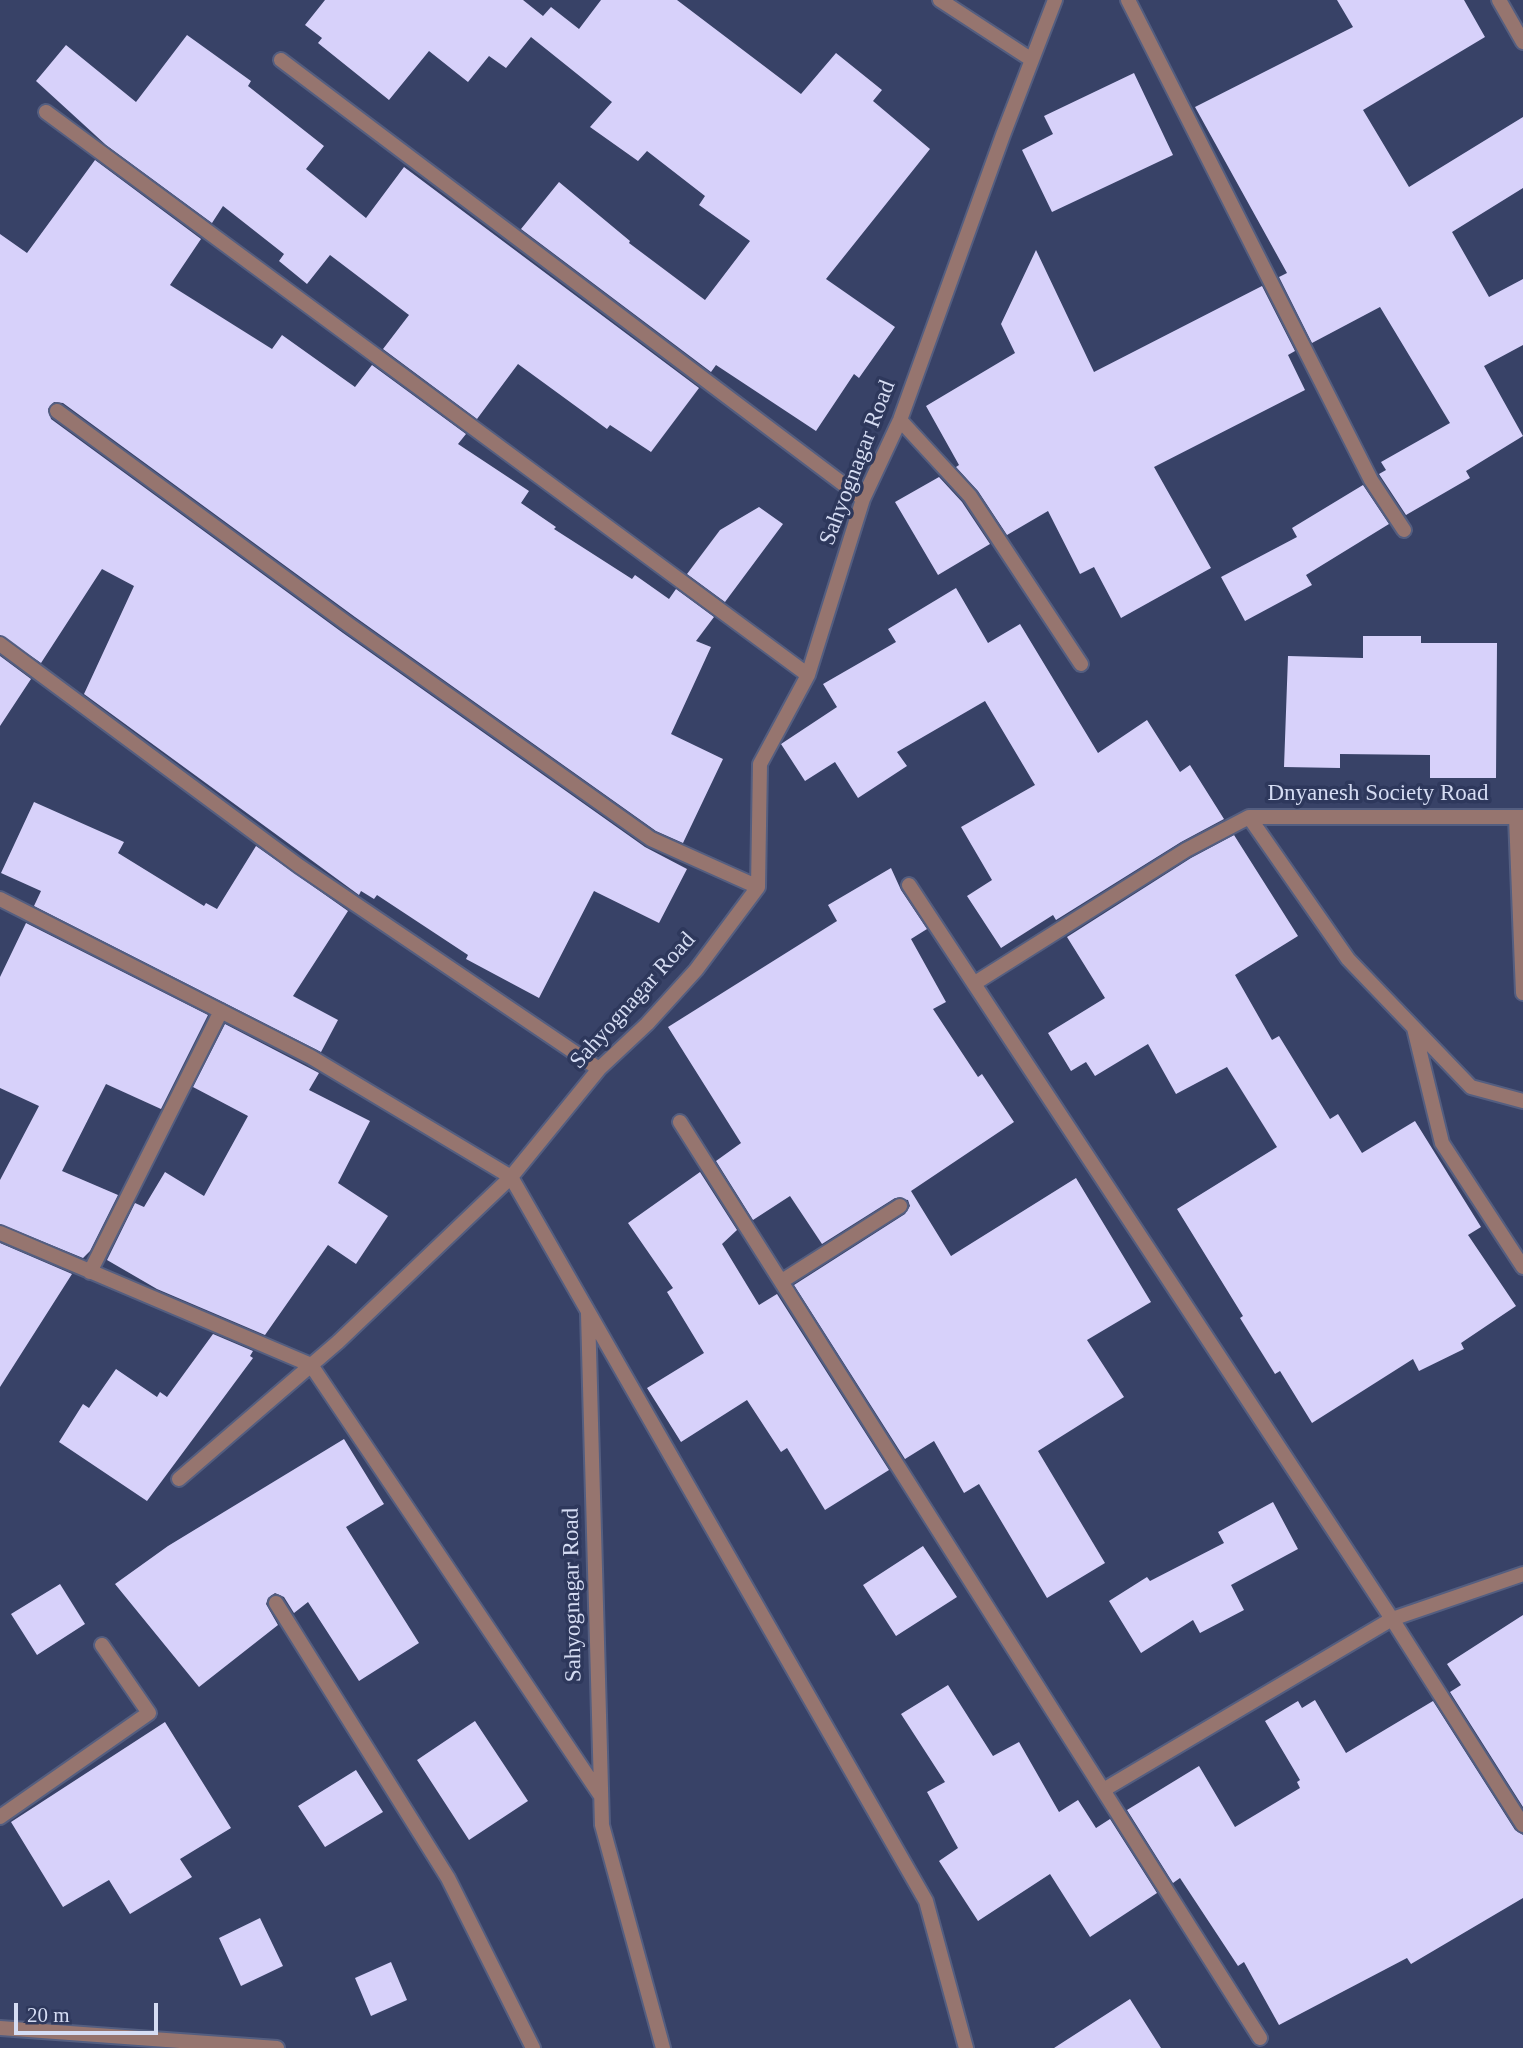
<!DOCTYPE html>
<style>
body{margin:0}
#map{position:relative;width:1523px;height:2048px;overflow:hidden;background:#384267;font-family:Georgia,serif}
canvas{display:block}
.scale{position:absolute;left:14px;top:2003px;width:144px;height:32px;box-sizing:border-box;border:4px solid #d5dcf3;border-top:0;padding-left:9px;font-size:21px;line-height:24px;white-space:nowrap;color:#d5dcf3;-webkit-text-stroke:5px #2e385c;paint-order:stroke}
</style>
<div id="map">
<canvas width="1523" height="2048"></canvas>
<div class="scale">20 m</div>
</div>
<script>
const ctx = document.querySelector('canvas').getContext('2d');
ctx.lineJoin = 'round';
function fillPath(path, color) { ctx.fillStyle = color; ctx.fill(path, 'evenodd'); }
function stroke(path, color, width, dash) { ctx.strokeStyle = color; ctx.lineWidth = width; ctx.lineCap = dash ? 'butt' : 'round'; ctx.setLineDash(dash || []); ctx.stroke(path); }
function write(font, color, halo, rows, align = 'center') {
  ctx.font = font + ' Georgia,serif'; ctx.lineWidth = 7; ctx.setLineDash([]); ctx.textBaseline = 'middle'; ctx.strokeStyle = halo; ctx.fillStyle = color; for (const [text, x, y, turn = 0] of rows) {
    ctx.save(); ctx.translate(x, y); ctx.rotate((+turn || 0) * Math.PI / 180); ctx.textAlign = isNaN(turn) ? turn : align; if (halo) ctx.strokeText(text, 0, 0); ctx.fillText(text, 0, 0); ctx.restore();
  }
}
fillPath(new Path2D(`
 M 325,0 L 523,0 L 543,16 L 551,7 L 579,29 L 601,0 L 677,0 L 801,94 L 836,53 L 882,90 L 873,101 L 930,149 L 826,279 L 895,327 L 859,378 L 854,374 L 816,431 L 716,365 L 711,372 L 521,229 L 559,182 L 630,241 L 629,243 L 705,300 L 750,241 L 699,205 L 705,196 L 647,151 L 638,161 L 590,127 L 612,102 L 531,37 L 506,68 L 489,56 L 468,82 L 429,51 L 389,100 L 318,43 L 322,38 L 305,25 Z
 M 1337,0 L 1464,0 L 1485,37 L 1363,110 L 1409,187 L 1523,117 L 1523,188 L 1452,232 L 1489,297 L 1523,279 L 1523,345 L 1484,366 L 1523,436 L 1466,471 L 1470,478 L 1406,515 L 1379,474 L 1386,470 L 1381,462 L 1450,423 L 1380,307 L 1312,343 L 1279,277 L 1287,273 L 1195,107 L 1353,27 Z
 M 187,35 L 251,81 L 248,86 L 324,146 L 306,169 L 366,218 L 404,167 L 699,388 L 651,452 L 610,425 L 607,429 L 518,364 L 477,419 L 383,349 L 409,315 L 330,255 L 307,284 L 279,261 L 284,254 L 223,206 L 212,223 L 106,145 L 36,81 L 66,45 L 136,102 Z
 M 1134,73 L 1173,155 L 1052,212 L 1022,150 L 1053,134 L 1044,116 Z
 M 95,160 L 201,239 L 170,285 L 272,349 L 282,335 L 355,387 L 372,365 L 466,434 L 458,444 L 529,491 L 521,503 L 556,527 L 554,529 L 632,579 L 635,575 L 669,599 L 676,589 L 714,617 L 696,641 L 711,647 L 671,734 L 723,759 L 683,843 L 656,831 L 355,617 L 63,403 L 54,402 L 48,409 L 51,419 L 343,633 L 645,847 L 687,869 L 659,923 L 594,891 L 539,998 L 466,959 L 468,955 L 377,895 L 374,899 L 361,891 L 359,895 L 84,694 L 134,586 L 102,569 L 41,663 L 0,635 L 0,234 L 27,253 Z
 M 1036,250 L 1094,372 L 1262,286 L 1295,351 L 1288,355 L 1305,390 L 1154,467 L 1211,568 L 1121,618 L 1094,567 L 1080,574 L 1048,511 L 1007,535 L 978,491 L 956,467 L 959,465 L 926,406 L 1015,353 L 1001,324 Z
 M 939,477 L 962,502 L 990,544 L 938,575 L 895,502 Z
 M 1363,485 L 1389,524 L 1306,575 L 1312,585 L 1245,621 L 1221,577 L 1297,537 L 1292,528 Z
 M 759,507 L 783,524 L 725,602 L 687,574 L 720,530 Z
 M 956,588 L 988,643 L 1020,624 L 1098,753 L 1147,720 L 1180,772 L 1190,765 L 1224,819 L 1181,842 L 1056,920 L 1053,915 L 1001,948 L 967,896 L 992,880 L 961,827 L 1035,785 L 985,701 L 897,752 L 907,766 L 858,798 L 835,762 L 805,781 L 781,744 L 837,707 L 823,684 L 896,642 L 888,629 Z
 M 1363,636 L 1421,636 L 1421,643 L 1497,643 L 1496,778 L 1430,778 L 1430,755 L 1340,754 L 1340,768 L 1284,767 L 1288,656 L 1363,658 Z
 M 0,656 L 31,679 L 0,726 Z
 M 34,802 L 124,842 L 118,853 L 204,906 L 206,903 L 217,909 L 256,846 L 348,911 L 293,996 L 338,1020 L 321,1052 L 34,906 L 41,891 L 1,873 Z
 M 1234,835 L 1298,936 L 1235,975 L 1272,1040 L 1279,1036 L 1330,1119 L 1338,1114 L 1362,1153 L 1415,1121 L 1481,1227 L 1468,1235 L 1516,1306 L 1461,1343 L 1464,1349 L 1419,1371 L 1413,1359 L 1312,1423 L 1280,1371 L 1275,1374 L 1240,1318 L 1243,1316 L 1177,1209 L 1277,1147 L 1227,1067 L 1176,1094 L 1148,1044 L 1095,1076 L 1086,1062 L 1071,1071 L 1048,1033 L 1105,998 L 1067,937 L 1191,858 Z
 M 891,868 L 901,890 L 927,929 L 911,939 L 946,1002 L 933,1009 L 978,1077 L 982,1074 L 1014,1122 L 911,1191 L 951,1256 L 1076,1178 L 1151,1302 L 1087,1340 L 1124,1397 L 1038,1451 L 1105,1563 L 1047,1598 L 979,1484 L 964,1493 L 934,1441 L 905,1459 L 794,1285 L 905,1214 L 910,1206 L 908,1200 L 895,1198 L 822,1244 L 790,1196 L 753,1220 L 716,1161 L 741,1143 L 668,1027 L 837,921 L 828,905 Z
 M 26,923 L 208,1015 L 161,1109 L 106,1084 L 62,1171 L 118,1195 L 90,1251 L 83,1258 L 0,1224 L 0,1180 L 39,1106 L 0,1088 L 0,977 Z
 M 225,1024 L 319,1073 L 309,1090 L 370,1121 L 338,1183 L 388,1216 L 356,1264 L 328,1245 L 265,1335 L 157,1289 L 107,1260 L 135,1203 L 144,1207 L 165,1172 L 204,1196 L 248,1116 L 193,1087 Z
 M 700,1172 L 737,1230 L 722,1244 L 759,1305 L 777,1294 L 889,1470 L 825,1510 L 787,1448 L 781,1452 L 747,1400 L 681,1442 L 647,1388 L 704,1353 L 667,1292 L 673,1288 L 628,1223 Z
 M 0,1243 L 72,1274 L 0,1387 Z
 M 213,1334 L 253,1351 L 250,1356 L 253,1358 L 147,1501 L 59,1442 L 83,1404 L 89,1408 L 116,1369 L 157,1397 L 160,1392 L 167,1397 Z
 M 344,1439 L 384,1504 L 346,1527 L 419,1643 L 359,1681 L 308,1602 L 294,1613 L 284,1597 L 275,1593 L 268,1598 L 266,1604 L 278,1625 L 199,1687 L 115,1584 L 168,1546 Z
 M 1273,1502 L 1298,1549 L 1231,1585 L 1244,1610 L 1200,1633 L 1193,1620 L 1141,1653 L 1109,1601 L 1147,1577 L 1150,1581 L 1224,1543 L 1218,1532 Z
 M 923,1546 L 957,1597 L 896,1636 L 863,1585 Z
 M 60,1584 L 85,1624 L 37,1655 L 11,1614 Z
 M 1523,1615 L 1523,1807 L 1450,1692 L 1461,1685 L 1447,1664 Z
 M 948,1685 L 993,1756 L 1019,1742 L 1059,1812 L 1078,1800 L 1096,1828 L 1110,1819 L 1157,1893 L 1090,1937 L 1050,1874 L 978,1921 L 939,1861 L 958,1848 L 927,1792 L 945,1782 L 901,1714 Z
 M 1315,1700 L 1346,1753 L 1433,1701 L 1515,1830 L 1523,1835 L 1523,1898 L 1411,1964 L 1407,1958 L 1279,2025 L 1244,1962 L 1238,1966 L 1180,1878 L 1173,1883 L 1127,1810 L 1199,1766 L 1235,1827 L 1300,1788 L 1297,1782 L 1300,1780 L 1265,1721 L 1298,1701 L 1302,1708 Z
 M 475,1721 L 528,1801 L 469,1840 L 417,1760 Z
 M 165,1722 L 231,1828 L 180,1859 L 192,1877 L 130,1914 L 109,1880 L 63,1907 L 11,1822 Z
 M 356,1770 L 383,1812 L 325,1847 L 298,1806 Z
 M 260,1918 L 283,1966 L 241,1986 L 219,1938 Z
 M 391,1962 L 407,2000 L 371,2016 L 355,1978 Z
 M 1130,1999 L 1161,2048 L 1054,2048 Z`), '#d7d1fa');
const street = new Path2D(`
 M 940,0 L 1032,60
 M 1128,0 L 1371,480 L 1404,530
 M 1499,0 L 1523,42
 M 281,60 L 863,499
 M 46,112 L 808,675
 M 57,411 L 349,625 L 651,839 L 758,887
 M 900,420 L 970,496 L 1081,664
 M 0,644 L 299,866 L 599,1069
 M 1249,817 L 1348,959 L 1471,1087 L 1523,1101
 M 1516,817 L 1523,993
 M 909,885 L 1392,1619 L 1523,1574
 M 0,899 L 311,1057 L 511,1177 L 926,1901 L 966,2048
 M 975,983 L 1186,850 L 1249,817 L 1523,817
 M 1414,1028 L 1442,1143 L 1523,1267
 M 680,1122 L 1260,2038
 M 0,1233 L 311,1365 L 601,1796
 M 90,1272 L 221,1011
 M 782,1281 L 900,1206
 M 588,1313 L 602,1825 L 663,2048
 M 179,1479 L 338,1342 L 511,1177 L 599,1069 L 647,1024 L 696,970 L 758,887 L 760,764 L 808,675 L 863,499 L 900,420 L 1003,135 L 1055,0
 M 276,1603 L 448,1878 L 533,2048
 M 1105,1789 L 1392,1619 L 1523,1825
 M 0,1817 L 149,1713 L 102,1645
 M 0,2028 L 277,2048`);
stroke(street, '#545e80', 18);
stroke(street, '#96756f', 14);
write('23px', '#d5dcf3', '#2e385c', [
 ["Sahyognagar Road",858,463,-69],
 ["Dnyanesh Society Road",1378,794],
 ["Sahyognagar Road",633,1001,-48],
 ["Sahyognagar Road",573,1595,-91]
]);
</script>
